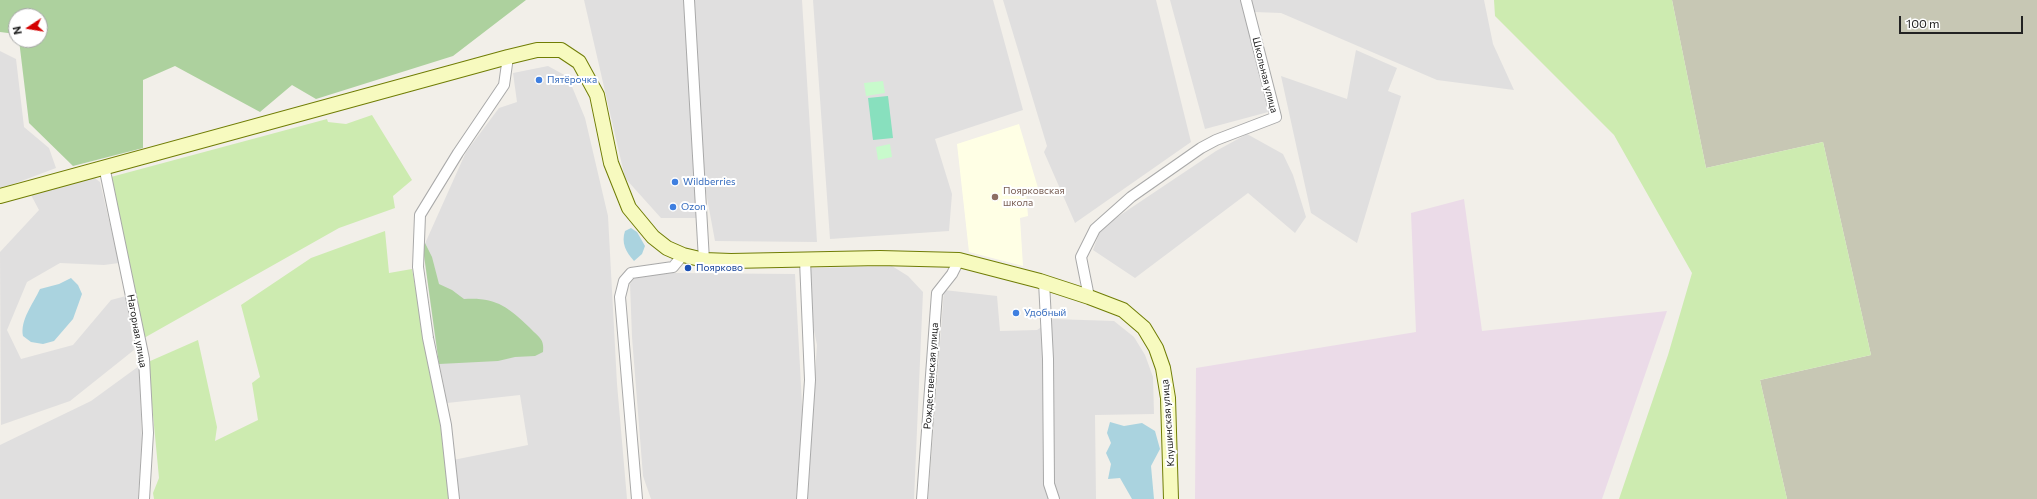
<!DOCTYPE html>
<meta charset="utf-8">
<style>
body{margin:0}
#map{position:relative;width:2037px;height:499px;overflow:hidden;background:#f2efe9;font-family:Commissioner,sans-serif}
canvas{display:block}
.north{position:absolute;left:8px;top:8px;width:40px;height:40px;box-sizing:border-box;background:#fff;border:1px solid #a7a7a7;border-radius:50%;rotate:258deg;font-size:11px;font-weight:700;line-height:16px;text-align:center;color:#222}
.north::after{content:'';display:block;margin:auto;width:14px;height:18px;background:#d40000;clip-path:polygon(50% 0,100% 100%,50% 72%,0 100%)}
.scale{position:absolute;left:1899px;top:16px;width:124px;height:18px;box-sizing:border-box;border:2px solid #222;border-top:0;padding-left:5px;font-size:12px;line-height:14px;white-space:nowrap;color:#222;-webkit-text-stroke:3px #fff;paint-order:stroke}
</style>
<div id="map">
<canvas width="2037" height="499"></canvas>
<div class="north">N</div>
<div class="scale">100 m</div>
</div>
<script>
const ctx = document.querySelector('canvas').getContext('2d');
ctx.lineJoin = 'round';
function fillPath(path, color) { ctx.fillStyle = color; ctx.fill(path, 'evenodd'); }
function stroke(path, color, width, dash) { ctx.strokeStyle = color; ctx.lineWidth = width; ctx.lineCap = dash ? 'butt' : 'round'; ctx.setLineDash(dash || []); ctx.stroke(path); }
function write(font, color, halo, rows, align = 'center') {
  ctx.font = font + ' Commissioner,sans-serif'; ctx.lineWidth = 4; ctx.setLineDash([]); ctx.textBaseline = 'middle'; ctx.strokeStyle = halo; ctx.fillStyle = color; for (const [text, x, y, turn = 0] of rows) {
    ctx.save(); ctx.translate(x, y); ctx.rotate((+turn || 0) * Math.PI / 180); ctx.textAlign = isNaN(turn) ? turn : align; if (halo) ctx.strokeText(text, 0, 0); ctx.fillText(text, 0, 0); ctx.restore();
  }
}
fillPath(new Path2D(`
 M 584,0 L 685,0 L 697,218 L 661,218 L 625,178 Z
 M 694,0 L 802,0 L 817,242 L 715,241 L 703,176 Z
 M 813,0 L 993,0 L 1023,110 L 935,139 L 952,194 L 949,231 L 830,239 Z
 M 1003,0 L 1156,0 L 1191,142 L 1075,223 L 1044,152 L 1047,146 Z
 M 1170,0 L 1241,0 L 1272,111 L 1205,129 Z
 M 1251,0 L 1484,0 L 1493,44 L 1514,90 L 1437,80 L 1281,13 L 1254,12 Z
 M 1356,50 L 1397,68 L 1388,91 L 1401,96 L 1357,243 L 1311,213 L 1281,76 L 1347,99 Z
 M 0,51 L 16,59 L 24,127 L 49,148 L 56,168 L 0,189 Z
 M 548,66 L 568,77 L 585,118 L 608,216 L 617,384 L 627,499 L 457,499 L 453,460 L 528,445 L 520,395 L 447,403 L 436,345 L 423,248 L 466,152 L 499,108 L 517,102 L 513,73 Z
 M 1247,134 L 1283,154 L 1293,175 L 1306,217 L 1295,233 L 1248,193 L 1135,278 L 1093,250 L 1101,228 L 1216,151 Z
 M 92,176 L 100,182 L 119,263 L 104,265 L 60,263 L 27,282 L 7,330 L 21,359 L 73,345 L 111,300 L 126,296 L 134,350 L 70,401 L 1,425 L 0,252 L 39,210 L 31,195 Z
 M 892,266 L 908,276 L 923,292 L 914,499 L 806,499 L 817,345 L 811,316 L 810,268 Z
 M 673,273 L 795,274 L 803,423 L 796,499 L 651,499 L 643,476 L 632,337 L 630,284 L 636,276 Z
 M 944,290 L 997,296 L 1000,331 L 1037,330 L 1053,319 L 1114,321 L 1134,337 L 1145,355 L 1153,377 L 1154,414 L 1095,415 L 1096,499 L 928,499 Z
 M 139,366 L 142,439 L 138,499 L 0,499 L 0,445 L 91,401 Z`), '#e0dfdf');
fillPath(new Path2D(`
 M 1464,199 L 1482,331 L 1667,311 L 1602,499 L 1195,499 L 1196,368 L 1416,332 L 1411,213 Z`), '#ebdbe8');
fillPath(new Path2D(`
 M 1019,124 L 1038,188 L 1026,192 L 1028,216 L 1020,218 L 1023,266 L 969,252 L 957,144 Z`), '#ffffe5');
fillPath(new Path2D(`
 M 1672,0 L 2037,0 L 2037,499 L 1787,499 L 1760,380 L 1871,355 L 1823,142 L 1706,168 Z`), '#c7c7b4');
fillPath(new Path2D(`
 M 1494,0 L 1672,0 L 1706,168 L 1823,142 L 1871,355 L 1760,380 L 1787,499 L 1619,499 L 1668,355 L 1692,273 L 1614,135 L 1495,16 Z
 M 372,115 L 412,180 L 393,196 L 395,208 L 339,228 L 144,338 L 111,177 L 327,119 L 328,122 L 346,124 Z
 M 385,231 L 389,273 L 412,269 L 440,422 L 449,499 L 154,499 L 153,493 L 159,478 L 148,362 L 198,340 L 217,427 L 215,441 L 258,420 L 252,383 L 260,377 L 241,305 L 311,258 Z`), '#cdebb0');
fillPath(new Path2D(`
 M 0,0 L 526,0 L 453,56 L 316,99 L 292,85 L 260,112 L 175,66 L 143,80 L 143,148 L 73,166 L 29,123 L 19,40 L 40,40 L 40,16 L 16,16 L 16,34 L 0,32 Z
 M 425,243 L 432,257 L 439,284 L 452,290 L 464,299 C 495,297 507,306 529,327 C 537,336 545,338 543,352 L 535,356 L 515,357 L 498,361 L 439,364 L 423,248 Z`), '#add19e');
fillPath(new Path2D(`
 M 883,81 L 885,93 L 866,96 L 864,83 Z
 M 890,144 L 892,157 L 878,160 L 876,147 Z`), '#c8facc');
fillPath(new Path2D(`
 M 888,96 L 893,138 L 873,140 L 868,98 Z`), '#88e0be');
fillPath(new Path2D(`
 M 631,228 L 637,232 L 645,246 L 642,254 L 634,261 C 626,252 621,243 625,231 Z
 M 71,278 L 78,285 L 82,294 L 73,319 L 54,341 L 43,344 L 31,342 L 23,336 C 20,320 33,304 40,289 L 59,284 Z
 M 1110,422 L 1124,426 L 1142,423 L 1155,431 L 1160,449 L 1151,466 L 1154,499 L 1132,499 L 1120,478 L 1108,479 L 1111,464 L 1106,453 L 1111,443 L 1107,433 Z`), '#aad3df');
const street = new Path2D(`
 M 689,0 L 704,260
 M 104,166 L 144,359 L 148,433 L 144,499
 M 1044,282 L 1048,359 L 1049,484 L 1054,499
 M 1089,297 L 1081,257 L 1095,229 L 1131,197 L 1201,148 L 1216,140 L 1276,117 L 1246,0
 M 454,499 L 446,425 L 428,338 L 418,267 L 420,215 L 458,153 L 504,85 L 508,57
 M 637,499 L 620,297 L 624,281 L 631,273 L 673,267 L 683,255
 M 802,499 L 810,380 L 805,260
 M 922,499 L 937,293 L 952,274 L 959,260`);
const secondary = new Path2D(`
 M 0,196 L 508,57 L 537,50 L 561,50 L 579,62 L 597,95 L 611,163 L 629,208 L 653,237 L 667,248 L 683,255 L 704,260 L 731,261 L 880,258 L 959,260 L 1040,281 L 1089,297 L 1123,310 L 1144,328 L 1156,348 L 1163,368 L 1168,398 L 1171,499`);
stroke(street, '#a9a9a9', 12);
stroke(secondary, '#707d05', 16);
stroke(street, '#fff', 10);
stroke(secondary, '#f7fabf', 14);
for (const [x, y, r, color] of [
 [539,80,4,"#3f7fe0"],
 [675,182,4,"#3f7fe0"],
 [995,197,4,"#8d6e63"],
 [673,207,4,"#3f7fe0"],
 [688,268,4,"#1a4fb4"],
 [1016,313,4,"#3f7fe0"]
]) { const dot = new Path2D(); dot.arc(x, y, r, 0, 2 * Math.PI); ctx.fillStyle = color; ctx.fill(dot); stroke(dot, '#fff', 1.5); }
write('10px', '#222', '#fff', [
 ["Школьная улица",1265,75,76],
 ["Нагорная улица",137,331,80],
 ["Рождественская улица",931,376,-86],
 ["Клушинская улица",1168,423,-94]
]);
write('10px', '#366cbe', '#fff', [
 ["Пятёрочка",547,80],
 ["Wildberries",683,182],
 ["Ozon",681,207],
 ["Удобный",1024,313]
], 'left');
write('10px', '#785e54', '#fff', [
 ["Поярковская",1003,191],
 ["школа",1003,203]
], 'left');
write('10px', '#164399', '#fff', [
 ["Поярково",696,268]
], 'left');
</script>
